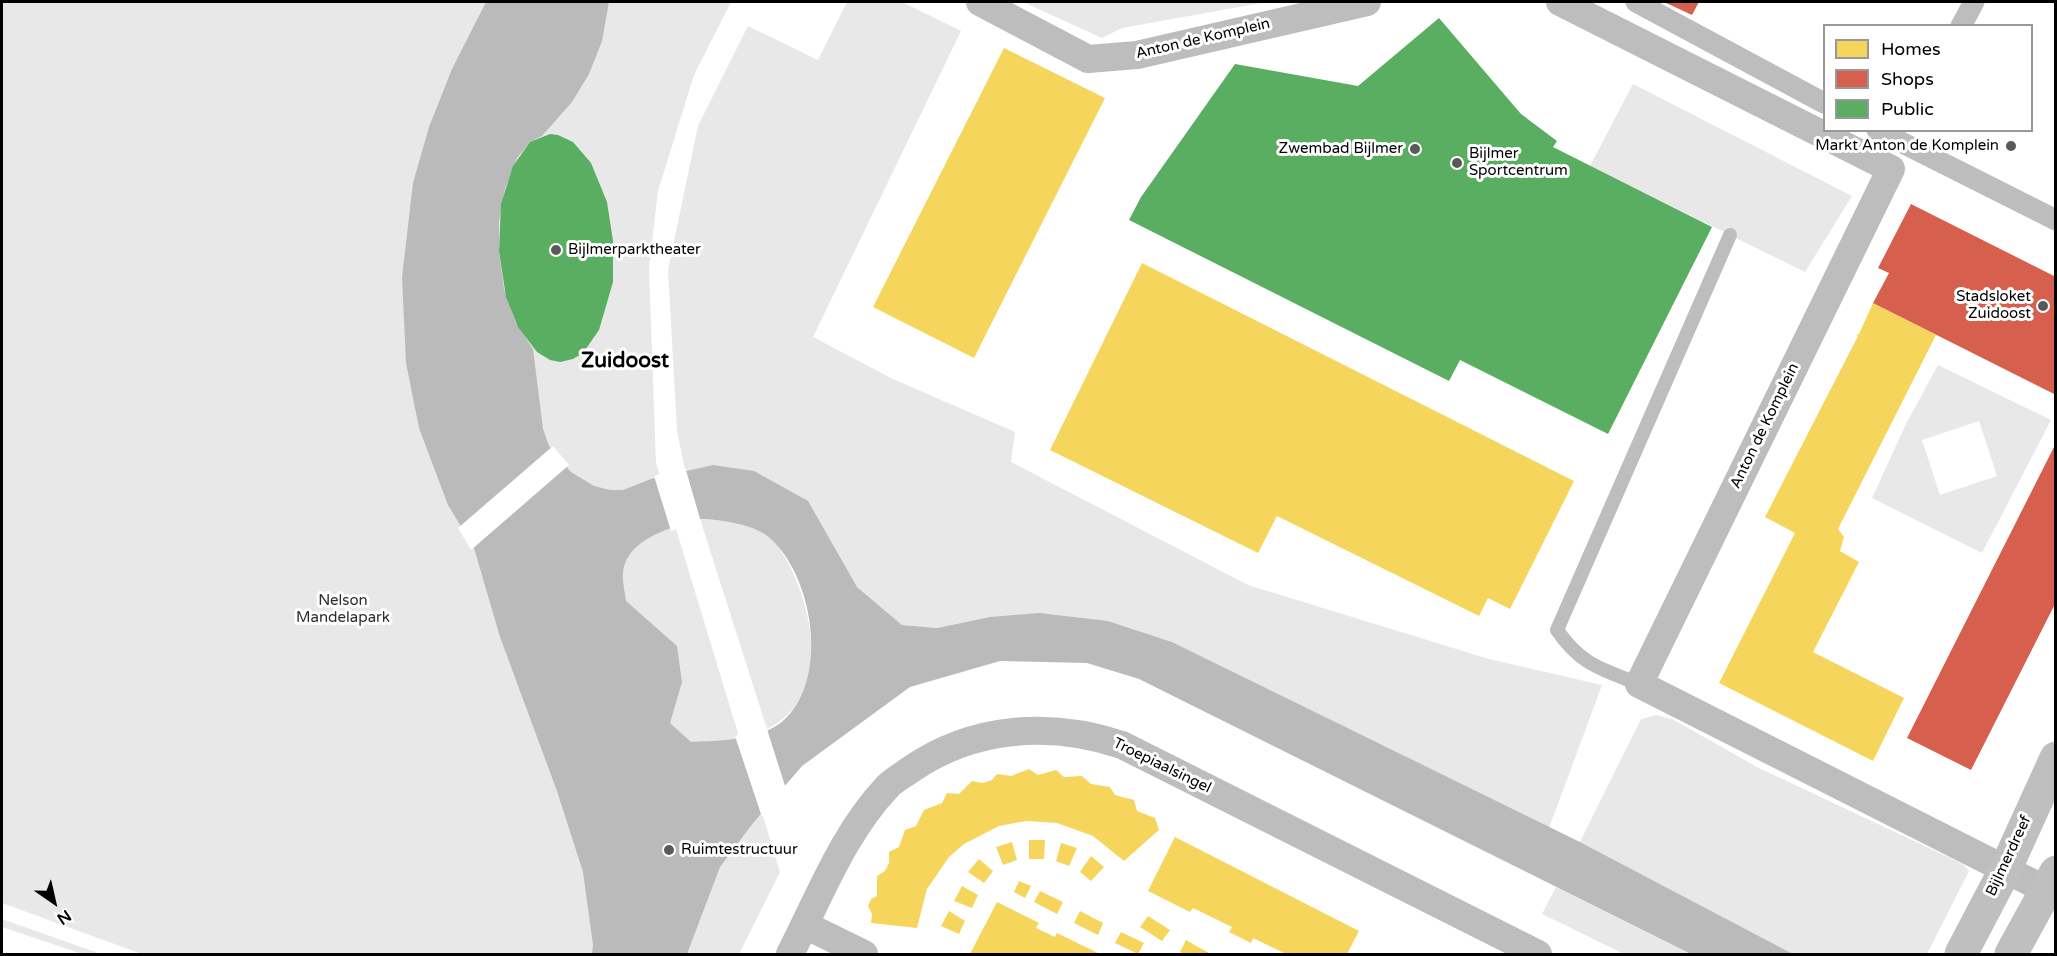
<!DOCTYPE html>
<style>
body{margin:0}
#map{position:relative;width:2057px;height:956px;overflow:hidden;background:#fff;font-family:"Varela Round",sans-serif}
canvas{display:block}
.frame{position:absolute;inset:0;border:3px solid #000;pointer-events:none}
.legend{position:absolute;left:1823px;top:24px;width:210px;height:108px;box-sizing:border-box;background:#fff;border:2px solid #999;margin:0;padding:8px 10px;list-style:none;font-size:18px;color:#000}
.legend li{display:flex;align-items:center;gap:12px;height:30px}
.legend b{width:30px;border:2px solid #999}
.north{position:absolute;left:24px;top:872px;width:60px;height:60px;-webkit-text-stroke:4px #fff;paint-order:stroke;rotate:146deg;font-size:16px;font-weight:700;line-height:24px;text-align:center;color:#000}
.north::after{content:'';display:block;margin:auto;width:21px;height:27px;background:#000;clip-path:polygon(50% 0,100% 100%,50% 72%,0 100%)}
</style>
<div id="map">
<canvas width="2057" height="956"></canvas>
<div class="frame"></div>
<ul class="legend">
<li><b style="height:16px;background:#f6d55c"></b>Homes</li>
<li><b style="height:16px;background:#d6604d"></b>Shops</li>
<li><b style="height:16px;background:#5aae61"></b>Public</li>
</ul>
<div class="north">N</div>
</div>
<script>
const ctx = document.querySelector('canvas').getContext('2d');
ctx.lineJoin = 'round';
function fillPath(path, color) { ctx.fillStyle = color; ctx.fill(path, 'evenodd'); }
function stroke(path, color, width, dash) { ctx.strokeStyle = color; ctx.lineWidth = width; ctx.lineCap = dash ? 'butt' : 'round'; ctx.setLineDash(dash || []); ctx.stroke(path); }
function write(font, color, halo, rows, align = 'center') {
  ctx.font = font + ' "Varela Round",sans-serif'; ctx.lineWidth = 6; ctx.setLineDash([]); ctx.textBaseline = 'middle'; ctx.strokeStyle = halo; ctx.fillStyle = color; for (const [text, x, y, turn = 0] of rows) {
    ctx.save(); ctx.translate(x, y); ctx.rotate((+turn || 0) * Math.PI / 180); ctx.textAlign = isNaN(turn) ? turn : align; if (halo) ctx.strokeText(text, 0, 0); ctx.fillText(text, 0, 0); ctx.restore();
  }
}
fillPath(new Path2D(`
 M 2,2 L 731,2 L 694,75 L 658,191 L 649,268 L 656,463 L 780,872 L 739,954 L 142,954 L 2,903 Z
 M 847,2 L 902,2 L 961,31 L 813,337 L 893,379 L 1015,432 L 1011,462 L 1248,585 L 1489,659 L 1602,685 L 1549,828 L 1172,642 L 1108,621 L 990,617 L 937,628 L 902,625 L 857,587 L 685,470 L 677,431 L 668,270 L 698,126 L 748,26 L 818,60 Z
 M 1023,2 L 1267,2 L 1122,28 L 1102,38 Z
 M 1633,84 L 1852,196 L 1805,272 L 1590,166 Z
 M 1938,365 L 2051,420 L 1982,553 L 1872,498 L 1906,424 ZM 1979,421 L 1997,476 L 1940,495 L 1922,440 Z
 M 700,519 C 721,520 749,522 766,535 C 782,547 791,567 798,585 C 817,634 823,702 767,729 Z
 M 1657,715 L 1674,720 L 1757,767 L 1963,864 L 1969,871 L 1927,954 L 1793,954 L 1580,842 L 1641,719 Z
 M 1556,887 L 1691,954 L 1624,954 L 1542,914 Z
 M 2,919 L 101,954 L 82,954 L 2,927 Z`), '#e8e8e8');
fillPath(new Path2D(`
 M 486,2 L 609,2 L 602,41 L 589,74 L 572,102 L 542,136 L 530,142 L 517,158 L 505,189 L 499,221 L 499,251 L 504,289 L 515,321 L 533,349 L 543,429 L 549,446 L 571,472 L 594,486 L 610,490 L 623,490 L 651,479 L 713,465 L 754,471 L 808,501 L 857,587 L 902,625 L 937,628 L 990,617 L 1039,613 L 1108,621 L 1172,642 L 1580,842 L 1793,954 L 1691,954 L 1139,679 L 1087,663 L 1000,661 L 910,687 L 802,766 L 753,823 L 720,867 L 687,954 L 592,954 L 593,945 L 583,872 L 557,791 L 500,637 L 474,548 L 448,505 L 419,428 L 406,363 L 402,277 L 413,183 L 429,127 L 452,69 ZM 700,519 C 718,519 751,524 766,535 C 813,571 831,679 783,721 C 761,740 718,741 691,742 L 670,723 L 682,682 L 677,646 L 626,601 C 625,592 622,581 623,572 C 627,538 673,527 700,519 Z`), '#bababa');
fillPath(new Path2D(`
 M 553,446 L 569,465 L 471,550 L 458,528 Z
 M 685,467 L 701,522 L 671,531 L 654,476 Z
 M 766,726 L 786,789 L 762,817 L 735,736 Z`), '#fff');
fillPath(new Path2D(`
 M 1004,48 L 1105,98 L 974,358 L 873,307 Z
 M 1142,263 L 1574,481 L 1510,609 L 1488,598 L 1479,616 L 1277,516 L 1258,553 L 1050,450 Z
 M 1873,303 L 1936,335 L 1838,529 L 1844,537 L 1840,551 L 1859,562 L 1813,652 L 1904,698 L 1873,761 L 1719,683 L 1795,533 L 1765,517 L 1858,336 L 1856,335 L 1859,334 Z
 M 1029,769 L 1038,775 L 1056,770 L 1064,777 L 1082,776 L 1091,784 L 1110,787 L 1115,795 L 1134,800 L 1137,811 L 1155,818 L 1159,830 L 1124,861 L 1093,836 L 1057,823 L 1026,821 L 999,826 L 964,844 L 949,857 L 927,889 L 917,928 L 871,923 L 872,914 L 868,906 L 871,899 L 877,896 L 877,876 L 885,871 L 889,863 L 889,852 L 899,847 L 905,830 L 916,826 L 924,810 L 942,803 L 947,793 L 959,794 L 972,781 L 983,783 L 992,780 L 997,774 L 1011,776 Z
 M 1175,837 L 1359,931 L 1347,954 L 1286,954 L 1253,938 L 1251,943 L 1229,932 L 1232,927 L 1193,908 L 1190,912 L 1148,891 Z
 M 1029,840 L 1045,840 L 1044,859 L 1029,859 Z
 M 1012,842 L 1017,860 L 1003,865 L 996,847 Z
 M 1061,843 L 1077,848 L 1069,866 L 1056,861 Z
 M 1091,856 L 1104,867 L 1091,881 L 1080,872 Z
 M 979,859 L 993,871 L 984,883 L 968,872 Z
 M 1019,881 L 1031,886 L 1025,898 L 1014,892 Z
 M 962,886 L 978,895 L 972,908 L 954,901 Z
 M 1040,891 L 1063,902 L 1057,914 L 1034,902 Z
 M 997,902 L 1039,923 L 1036,928 L 1055,937 L 1057,933 L 1100,954 L 970,954 Z
 M 949,911 L 965,921 L 959,934 L 941,926 Z
 M 1080,911 L 1103,923 L 1098,935 L 1074,923 Z
 M 1148,916 L 1170,930 L 1162,941 L 1140,927 Z
 M 1121,932 L 1144,943 L 1138,954 L 1115,943 Z
 M 1186,940 L 1198,947 L 1211,954 L 1184,954 L 1180,952 Z`), '#f6d55c');
fillPath(new Path2D(`
 M 1664,2 L 1699,2 L 1692,15 Z
 M 1911,204 L 2056,277 L 2056,395 L 1873,303 L 1889,273 L 1878,268 Z
 M 2056,443 L 2056,602 L 1971,770 L 1907,738 Z`), '#d6604d');
fillPath(new Path2D(`
 M 1439,18 L 1521,114 L 1557,141 L 1553,147 L 1712,227 L 1608,434 L 1460,360 L 1449,381 L 1129,220 L 1141,197 L 1235,64 L 1358,86 Z
 M 550,134 L 558,135 L 573,142 L 591,163 L 607,202 L 613,241 L 613,282 L 599,330 L 583,353 L 573,359 L 560,362 L 550,360 L 537,352 L 518,327 L 506,297 L 499,251 L 501,204 L 513,166 L 530,142 Z`), '#5aae61');
stroke(new Path2D(`
 M 1639,684 C 1601,669 1581,665 1557,630 L 1730,235`), '#bdbdbd', 14);
stroke(new Path2D(`
 M 1636,2 L 1824,103
 M 1961,26 L 1974,2
 M 1877,130 L 2056,220`), '#bdbdbd', 21);
stroke(new Path2D(`
 M 980,2 L 1088,59 L 1137,55 L 1367,2
 M 1560,2 L 1891,169 L 1639,684 L 2056,895
 M 805,925 L 864,954
 M 790,954 C 819,898 843,833 888,786 C 894,780 903,775 910,770 C 973,726 1051,721 1122,745 L 1538,954`), '#bdbdbd', 28);
stroke(new Path2D(`
 M 1961,954 L 2005,870 L 2056,758
 M 2011,954 L 2056,872`), '#bfbfbf', 33);
for (const [x, y, r, color] of [
 [2011,146,6,"#595959"],
 [1415,149,6,"#595959"],
 [1457,163,6,"#595959"],
 [556,250,6,"#595959"],
 [2043,306,6,"#595959"],
 [669,850,6,"#595959"]
]) { const dot = new Path2D(); dot.arc(x, y, r, 0, 2 * Math.PI); ctx.fillStyle = color; ctx.fill(dot); stroke(dot, '#fff', 2); }
write('15px', '#000', '#fff', [
 ["Anton de Komplein",1203,39,-13],
 ["Anton de Komplein",1765,426,-64],
 ["Troepiaalsingel",1162,766,26],
 ["Bijlmerdreef",2009,856,-65]
]);
write('15px', '#000', '#fff', [
 ["Markt Anton de Komplein",1999,146],
 ["Zwembad Bijlmer",1403,149],
 ["Bijlmer",1469,154,"left"],
 ["Sportcentrum",1469,171,"left"],
 ["Bijlmerparktheater",568,250,"left"],
 ["Stadsloket",2031,297],
 ["Zuidoost",2031,314],
 ["Ruimtestructuur",681,850,"left"]
], 'right');
write('15px', '#2d2d2d', '#fff', [
 ["Nelson",343,601],
 ["Mandelapark",343,618]
]);
write('bold 21px', '#000', '#fff', [
 ["Zuidoost",625,361]
]);
</script>
